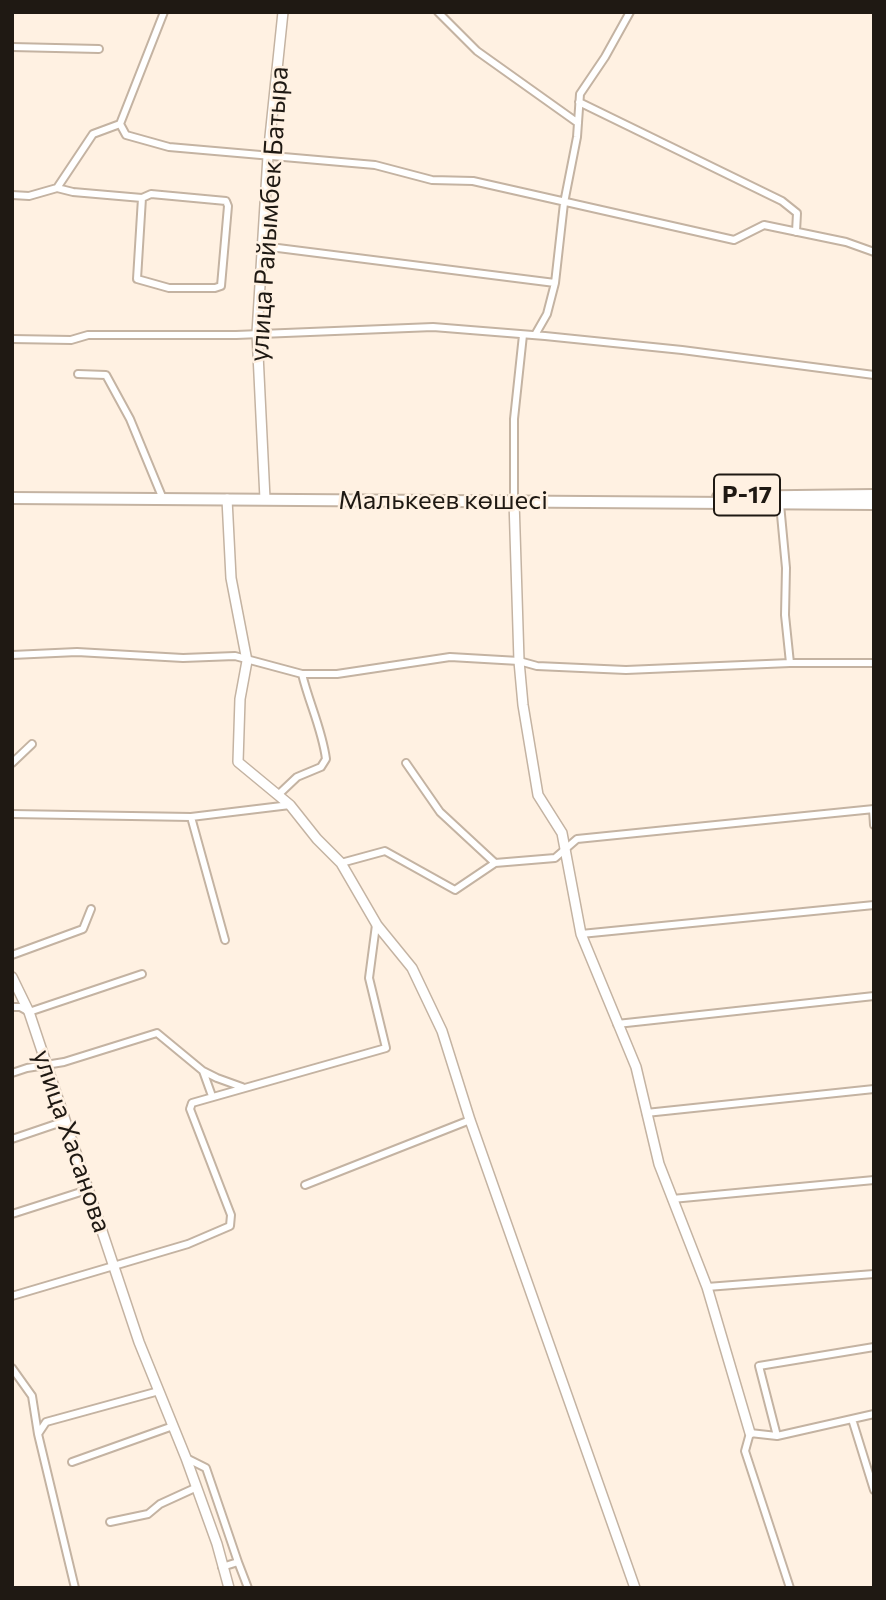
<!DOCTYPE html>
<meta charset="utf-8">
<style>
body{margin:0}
#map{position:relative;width:886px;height:1600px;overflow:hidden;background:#fff1e2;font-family:Commissioner,sans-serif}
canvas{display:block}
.frame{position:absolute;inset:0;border:14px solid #1f1913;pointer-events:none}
</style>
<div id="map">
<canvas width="886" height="1600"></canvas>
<div class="frame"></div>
</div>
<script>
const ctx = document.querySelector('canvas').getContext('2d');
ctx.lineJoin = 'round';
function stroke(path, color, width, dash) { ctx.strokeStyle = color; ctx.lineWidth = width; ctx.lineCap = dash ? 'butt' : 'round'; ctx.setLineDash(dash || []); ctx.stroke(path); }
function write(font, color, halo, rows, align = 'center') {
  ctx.font = font + ' Commissioner,sans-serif'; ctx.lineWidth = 5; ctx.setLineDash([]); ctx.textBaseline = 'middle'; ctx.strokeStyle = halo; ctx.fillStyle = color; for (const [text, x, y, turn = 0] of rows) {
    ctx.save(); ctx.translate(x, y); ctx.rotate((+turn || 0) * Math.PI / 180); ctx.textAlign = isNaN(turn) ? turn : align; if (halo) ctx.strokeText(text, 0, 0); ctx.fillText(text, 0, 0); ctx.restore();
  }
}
const street = new Path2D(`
 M 164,12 L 120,124 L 126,135 L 169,147 L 375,165 L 432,180 L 473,181 L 734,240 L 764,225 L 846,242 L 874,252
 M 438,12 L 477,51 L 578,123
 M 12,47 L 99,49
 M 579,102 L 782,201 L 797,213 L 796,232
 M 57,188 L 73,192 L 142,198 L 151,194 L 226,201 L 228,206 L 221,286 L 215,288 L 169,288 L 137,279 L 142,198
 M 12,195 L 29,196 L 57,188 L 93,134 L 120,124
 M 262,246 L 555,283
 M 535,335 L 547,314 L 555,283 L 564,203 L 577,137 L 580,94 L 605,57 L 630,12
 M 12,339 L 71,340 L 88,335 L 236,335 L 433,327 L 545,336 L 682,350 L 874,375
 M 78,374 L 106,375 L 130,419 L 163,499
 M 514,500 L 514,419 L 523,335
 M 780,504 L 786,568 L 785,615 L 790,663
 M 12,655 L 77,652 L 183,658 L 235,656 L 302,674 L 337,674 L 450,657 L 519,661 L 537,666 L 626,670 L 790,663 L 874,663
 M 12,763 L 32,744
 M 406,763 L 440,812 L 495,863
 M 278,795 L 297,777 L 321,767 L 326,759 C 322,729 309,703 302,674
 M 873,809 L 874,825
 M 12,814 L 191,817 L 290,805
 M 191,817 L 225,940
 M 341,863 L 385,851 L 455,890 L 495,863 L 555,858 L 577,839 L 874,809
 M 581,934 L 874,905
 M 12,955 L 83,929 L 91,909
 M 12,1007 L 20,1007 L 29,1012 L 142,974
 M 617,1024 L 874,996
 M 203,1071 L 217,1078 L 242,1087
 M 12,1073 L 27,1068 L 64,1062 L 157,1033 L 203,1071 L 212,1096
 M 646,1113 L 874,1089
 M 12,1139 L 65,1121
 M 305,1185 L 470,1120
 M 672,1199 L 874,1180
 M 12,1214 L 87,1190
 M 707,1287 L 874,1274
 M 12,1296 L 188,1244 L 230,1226 L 231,1215 L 190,1109 L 192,1103 L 386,1048 L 369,978 L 376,925
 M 12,1368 L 32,1396 L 38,1434
 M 852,1419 L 874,1490
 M 777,1436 L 874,1414
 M 186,1458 L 206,1468 L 238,1562 L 222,1567
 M 72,1462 L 173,1426
 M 110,1522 L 148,1514 L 160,1504 L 195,1488
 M 238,1562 L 248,1588
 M 75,1588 L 38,1434 L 46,1422 L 159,1391
 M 790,1588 L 745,1451 L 750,1433 L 777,1436 L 759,1366 L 874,1347`);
const secondary = new Path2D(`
 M 227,499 L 231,578 L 247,661 L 240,699 L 238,762 L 290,805 L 317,839 L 341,863 L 377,925 L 412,968 L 442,1031 L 470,1120 L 635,1588
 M 265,499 L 257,333 L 268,156 L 283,12
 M 514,500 L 519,661 L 523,705 L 538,795 L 562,833 L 581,934 L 636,1067 L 659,1164 L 707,1287 L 750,1433
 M 12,977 L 29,1012 L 139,1342 L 186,1458 L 217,1544 L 229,1588`);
const primary = new Path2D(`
 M 718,497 L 874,495
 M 12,498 L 874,504`);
stroke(street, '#c4b3a2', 10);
stroke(secondary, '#c4b3a2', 12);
stroke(primary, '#c4b3a2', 14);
stroke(street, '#fff', 6);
stroke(secondary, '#fff', 9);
stroke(primary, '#fff', 10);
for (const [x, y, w] of [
 [747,495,66]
]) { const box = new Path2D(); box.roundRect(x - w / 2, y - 20.5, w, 41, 5); ctx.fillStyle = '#fff1e2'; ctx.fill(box); stroke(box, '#1f1913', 2); }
write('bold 24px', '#1f1913', null, [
 ["P-17",747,495]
]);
write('26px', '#1f1913', '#fff1e2', [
 ["улица Райымбек Батыра",269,214,-86],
 ["Малькеев көшесі",443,500],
 ["улица Хасанова",72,1141,71]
]);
</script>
